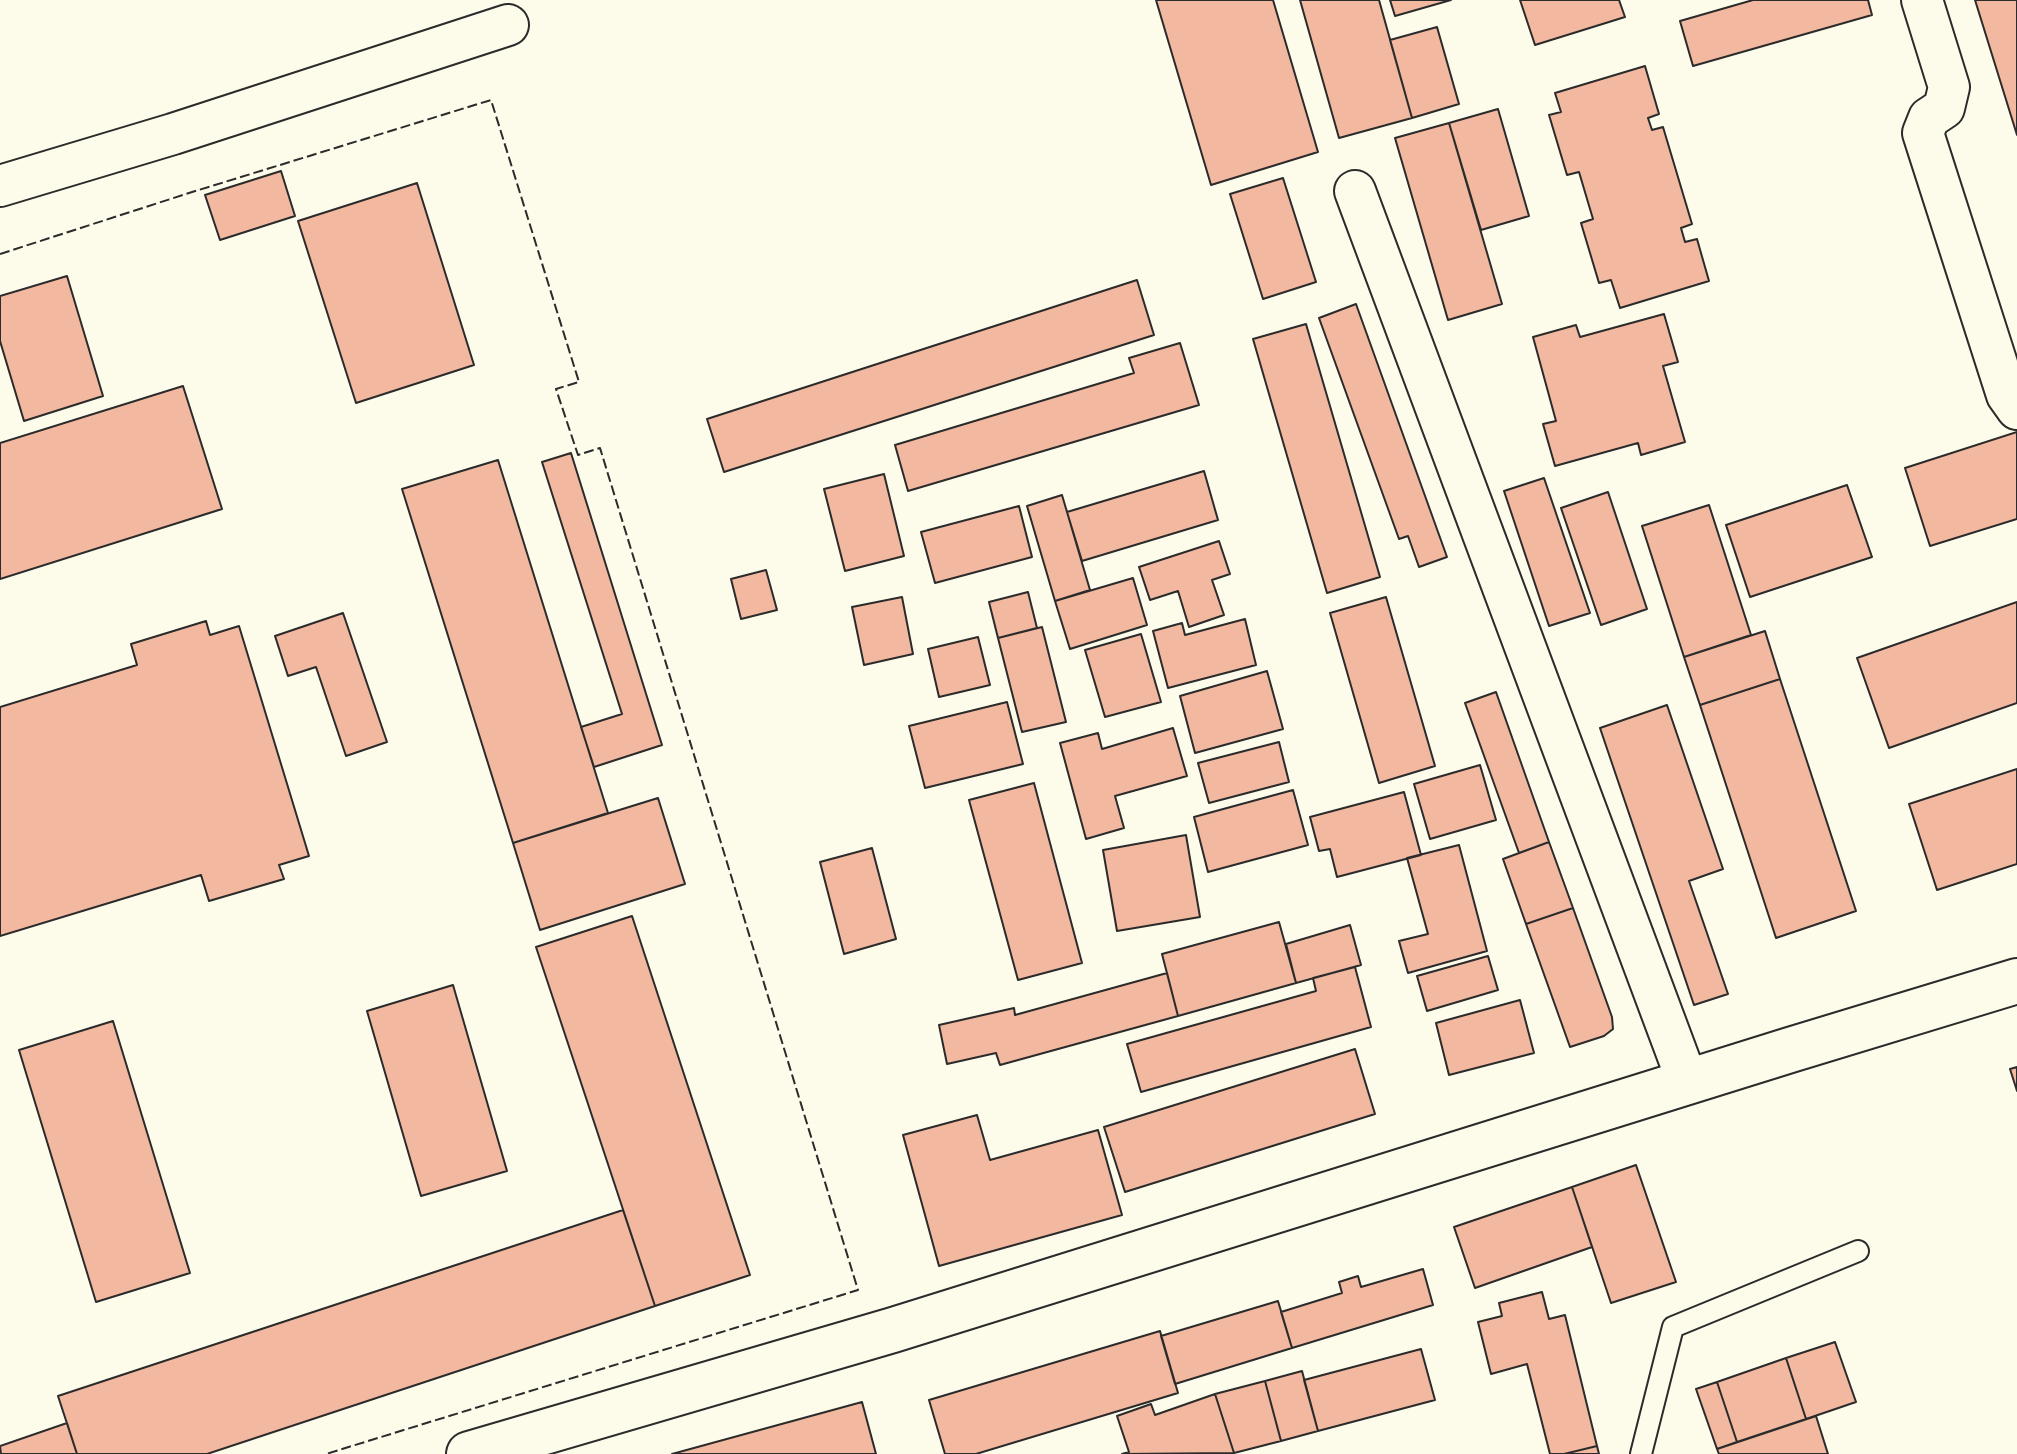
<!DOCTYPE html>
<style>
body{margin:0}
canvas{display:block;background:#fdfbea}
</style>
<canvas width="2017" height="1454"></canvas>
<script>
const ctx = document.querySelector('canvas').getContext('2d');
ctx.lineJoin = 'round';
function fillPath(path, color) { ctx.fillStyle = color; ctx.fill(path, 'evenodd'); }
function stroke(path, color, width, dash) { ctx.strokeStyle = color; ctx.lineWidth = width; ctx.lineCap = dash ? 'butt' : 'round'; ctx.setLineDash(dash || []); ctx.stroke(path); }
const building = new Path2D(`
 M 1156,0 L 1273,0 L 1318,152 L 1211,185 Z
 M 1300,0 L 1379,0 L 1412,118 L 1339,138 Z
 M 1390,0 L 1451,0 L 1395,16 Z
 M 1520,0 L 1619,0 L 1625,17 L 1535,45 Z
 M 1753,0 L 1868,0 L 1872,15 L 1693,66 L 1680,21 Z
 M 1975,0 L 2017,0 L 2017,135 Z
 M 1437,27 L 1459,104 L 1412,118 L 1390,40 Z
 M 1645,66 L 1659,114 L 1648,118 L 1652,130 L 1663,127 L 1692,224 L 1681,228 L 1685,242 L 1697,239 L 1709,281 L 1620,308 L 1611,280 L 1599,283 L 1581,223 L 1593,219 L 1579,172 L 1567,175 L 1549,115 L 1561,112 L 1555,93 Z
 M 1498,109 L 1529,216 L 1481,230 L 1449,123 Z
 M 1449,123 L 1502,304 L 1448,320 L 1395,138 Z
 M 281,171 L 295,216 L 220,240 L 205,195 Z
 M 1283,178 L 1316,282 L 1263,299 L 1230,194 Z
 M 417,183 L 474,365 L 356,403 L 298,221 Z
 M 67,276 L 103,396 L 24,421 L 0,341 L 0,296 Z
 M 1137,280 L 1154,335 L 724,472 L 707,419 Z
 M 1356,304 L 1447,557 L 1419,567 L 1408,536 L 1399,539 L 1319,318 Z
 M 1664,314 L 1678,362 L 1663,366 L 1685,442 L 1641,455 L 1638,443 L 1555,466 L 1543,424 L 1556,421 L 1533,337 L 1576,325 L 1580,337 Z
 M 1306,324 L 1380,577 L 1327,593 L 1253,339 Z
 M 1180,343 L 1199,405 L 908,491 L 895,445 L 1134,373 L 1129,358 Z
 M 183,386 L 222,509 L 0,579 L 0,443 Z
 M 2017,432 L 2017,519 L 1930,546 L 1905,468 Z
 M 571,453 L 662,745 L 594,767 L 581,727 L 622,714 L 542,462 Z
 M 498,460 L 608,813 L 513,843 L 402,489 Z
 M 1204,471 L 1218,520 L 1082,561 L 1067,512 Z
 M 884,474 L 904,556 L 845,571 L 824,489 Z
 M 1544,478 L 1590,613 L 1549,626 L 1504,491 Z
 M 1847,485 L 1872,557 L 1750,597 L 1726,525 Z
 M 1608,492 L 1647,609 L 1601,625 L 1561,508 Z
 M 1062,495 L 1090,590 L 1055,601 L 1027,506 Z
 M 1709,505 L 1751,635 L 1684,657 L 1642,526 Z
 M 1019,506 L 1032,557 L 935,583 L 921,532 Z
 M 1219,541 L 1230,574 L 1212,580 L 1224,615 L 1189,627 L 1178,591 L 1150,600 L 1139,567 Z
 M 766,570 L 777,610 L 741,619 L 731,579 Z
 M 1133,578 L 1147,625 L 1070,649 L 1055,601 Z
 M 1028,592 L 1037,628 L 998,638 L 989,602 Z
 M 902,597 L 913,654 L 864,665 L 852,607 Z
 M 1386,597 L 1435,766 L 1379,783 L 1330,613 Z
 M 2017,602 L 2017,703 L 1889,748 L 1857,658 Z
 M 343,613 L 387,742 L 346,756 L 316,667 L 288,676 L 275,636 Z
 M 1245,619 L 1256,665 L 1168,688 L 1153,631 L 1182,623 L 1185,635 Z
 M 206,621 L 210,635 L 239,626 L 309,856 L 279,865 L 284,879 L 209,901 L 201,875 L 0,936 L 0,707 L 137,665 L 131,644 Z
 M 1042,627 L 1066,722 L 1022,732 L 998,638 Z
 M 1765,631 L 1780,679 L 1700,705 L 1684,657 Z
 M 1141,634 L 1161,702 L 1105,717 L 1085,650 Z
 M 978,637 L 990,685 L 939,697 L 928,649 Z
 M 1267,671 L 1283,729 L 1195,753 L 1180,696 Z
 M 1780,679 L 1856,911 L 1776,938 L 1700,705 Z
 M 1496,692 L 1549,842 L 1519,853 L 1465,703 Z
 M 1007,702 L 1023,764 L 925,788 L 909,726 Z
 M 1667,705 L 1723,869 L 1689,881 L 1728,994 L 1694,1005 L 1600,728 Z
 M 1173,728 L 1187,776 L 1115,796 L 1124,828 L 1086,839 L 1060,743 L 1098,733 L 1102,749 Z
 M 1279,742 L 1289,782 L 1209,803 L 1198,763 Z
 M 1480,765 L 1496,820 L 1430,839 L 1414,784 Z
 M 2017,769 L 2017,864 L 1937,890 L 1909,804 Z
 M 1034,783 L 1082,963 L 1018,980 L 969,800 Z
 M 1293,790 L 1308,845 L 1208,872 L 1194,817 Z
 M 1404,792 L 1421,855 L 1337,877 L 1330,849 L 1319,851 L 1310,817 Z
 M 658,798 L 685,884 L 540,930 L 513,843 Z
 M 1186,835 L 1200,917 L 1117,931 L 1103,850 Z
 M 1549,842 L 1573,908 L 1526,924 L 1503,859 Z
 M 1459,845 L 1487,951 L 1408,973 L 1399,941 L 1428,934 L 1407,858 Z
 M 872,848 L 896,939 L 844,954 L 820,862 Z
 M 1573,908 L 1612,1017 L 1613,1029 L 1604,1036 L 1570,1047 L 1526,924 Z
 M 632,916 L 750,1275 L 655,1306 L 536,947 Z
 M 1279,922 L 1296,983 L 1178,1016 L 1162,954 Z
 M 1350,925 L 1361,965 L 1296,983 L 1286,944 Z
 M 1488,956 L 1498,990 L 1427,1011 L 1417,976 Z
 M 1355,967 L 1371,1027 L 1141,1092 L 1127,1044 L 1316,991 L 1313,978 Z
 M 1167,973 L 1178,1016 L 1000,1065 L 996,1053 L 947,1064 L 939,1025 L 1014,1008 L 1015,1015 Z
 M 453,985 L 507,1171 L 421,1196 L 367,1011 Z
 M 1520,1000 L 1534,1053 L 1449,1075 L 1436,1023 Z
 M 113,1021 L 190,1273 L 96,1302 L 19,1050 Z
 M 1355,1049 L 1375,1114 L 1125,1192 L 1104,1127 Z
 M 2017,1067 L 2017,1091 L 2010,1069 Z
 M 977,1115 L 990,1160 L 1098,1130 L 1122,1215 L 939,1266 L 903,1135 Z
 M 1636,1165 L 1676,1282 L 1611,1303 L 1572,1187 Z
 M 1572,1187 L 1592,1247 L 1475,1288 L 1454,1227 Z
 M 623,1210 L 655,1306 L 207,1454 L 77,1454 L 58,1396 Z
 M 1423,1269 L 1433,1305 L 1292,1348 L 1281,1312 L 1342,1293 L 1339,1282 L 1358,1276 L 1361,1287 Z
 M 1542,1292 L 1549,1319 L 1565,1315 L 1597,1446 L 1564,1454 L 1550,1454 L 1527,1364 L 1491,1374 L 1478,1322 L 1502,1316 L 1499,1303 Z
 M 1278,1301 L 1292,1348 L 1175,1384 L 1161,1336 Z
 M 1160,1331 L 1178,1393 L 976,1454 L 945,1454 L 929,1400 Z
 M 1835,1342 L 1856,1402 L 1806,1419 L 1786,1358 Z
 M 1421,1349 L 1435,1400 L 1318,1431 L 1304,1380 Z
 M 1786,1358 L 1806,1419 L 1737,1442 L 1717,1382 Z
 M 1302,1371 L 1318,1431 L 1281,1441 L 1265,1381 Z
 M 1265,1381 L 1281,1441 L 1234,1453 L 1215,1394 Z
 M 1717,1382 L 1737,1442 L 1717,1449 L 1696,1389 Z
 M 1215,1394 L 1234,1453 L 1122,1454 L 1129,1452 L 1117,1416 L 1151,1404 L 1155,1415 Z
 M 862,1402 L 876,1454 L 672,1454 Z
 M 1816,1416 L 1828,1454 L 1719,1454 L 1717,1449 Z
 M 67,1423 L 77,1454 L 1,1454 L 0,1446 Z
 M 1597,1446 L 1599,1454 L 1564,1454 Z`);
fillPath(building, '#f2b8a0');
stroke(building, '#2b2b2b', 2);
const lane = new Path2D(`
 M 1641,1454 L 1673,1327 L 1858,1251`);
const street = new Path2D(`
 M 1922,0 L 1949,87 L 1944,108 L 1929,118 L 1923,133 L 2007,395 L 2017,409
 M 0,186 L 173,134 L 508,25
 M 1355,191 L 1688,1083`);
const secondary = new Path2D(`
 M 469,1454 L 893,1330 L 1790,1050 L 2017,981`);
stroke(lane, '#2b2b2b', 24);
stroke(street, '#2b2b2b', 44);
stroke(secondary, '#2b2b2b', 48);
stroke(lane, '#fdfbea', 20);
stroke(street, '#fdfbea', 40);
stroke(secondary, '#fdfbea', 44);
stroke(new Path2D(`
 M 0,254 L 189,193 L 491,100 L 579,382 L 556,389 L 578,455 L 600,448 L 858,1290 L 326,1454`), '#2b2b2b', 2, [10, 4]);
</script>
